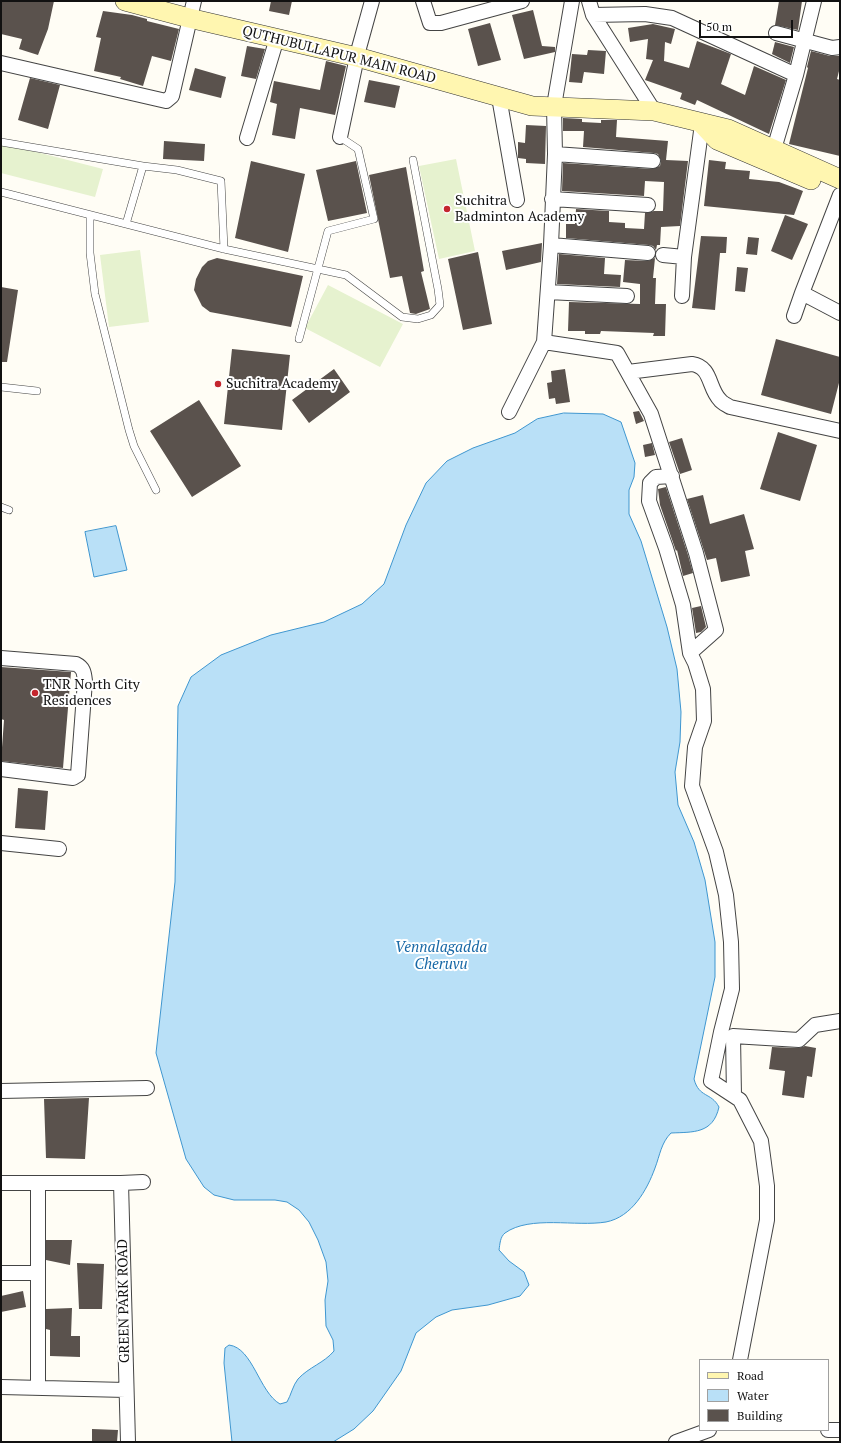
<!DOCTYPE html>
<style>
body{margin:0}
#map{position:relative;width:841px;height:1443px;overflow:hidden;background:#fffdf5;font-family:"PT Serif",serif}
canvas{display:block}
.frame{position:absolute;inset:0;border:2px solid #111;pointer-events:none}
.legend{position:absolute;left:699px;top:1359px;width:130px;height:72px;box-sizing:border-box;background:#fff;border:1px solid #a0a0a0;margin:0;padding:5px 7px;list-style:none;font-size:12px;color:#111}
.legend li{display:flex;align-items:center;gap:8px;height:20px}
.legend b{width:20px;border:1px solid #a0a0a0}
.scale{position:absolute;left:699px;top:20px;width:94px;height:18px;box-sizing:border-box;border:2px solid #111;border-top:0;padding-left:5px;font-size:12px;line-height:14px;white-space:nowrap;color:#111;-webkit-text-stroke:3px #fff;paint-order:stroke}
</style>
<div id="map">
<canvas width="841" height="1443"></canvas>
<div class="frame"></div>
<ul class="legend">
<li><b style="height:5px;background:#fff6b0"></b>Road</li>
<li><b style="height:11px;background:#b9e0f7"></b>Water</li>
<li><b style="height:11px;background:#5a524d"></b>Building</li>
</ul>
<div class="scale">50 m</div>
</div>
<script>
const ctx = document.querySelector('canvas').getContext('2d');
ctx.lineJoin = 'round';
function fillPath(path, color) { ctx.fillStyle = color; ctx.fill(path, 'evenodd'); }
function stroke(path, color, width, dash) { ctx.strokeStyle = color; ctx.lineWidth = width; ctx.lineCap = dash ? 'butt' : 'round'; ctx.setLineDash(dash || []); ctx.stroke(path); }
function write(font, color, halo, rows, align = 'center') {
  ctx.font = font + ' "PT Serif",serif'; ctx.lineWidth = 4; ctx.setLineDash([]); ctx.textBaseline = 'middle'; ctx.strokeStyle = halo; ctx.fillStyle = color; for (const [text, x, y, turn = 0] of rows) {
    ctx.save(); ctx.translate(x, y); ctx.rotate((+turn || 0) * Math.PI / 180); ctx.textAlign = isNaN(turn) ? turn : align; if (halo) ctx.strokeText(text, 0, 0); ctx.fillText(text, 0, 0); ctx.restore();
  }
}
fillPath(new Path2D(`
 M 1,143 L 103,169 L 95,197 L 1,173 Z
 M 456,159 L 475,251 L 439,259 L 419,166 Z
 M 140,250 L 149,322 L 109,327 L 100,255 Z
 M 328,285 L 403,324 L 380,367 L 305,328 Z`), '#e6f2cf');
const water = new Path2D(`
 M 564,413 L 603,414 L 621,422 L 635,463 L 634,477 L 629,490 L 629,514 L 641,541 L 667,627 L 677,669 L 681,712 L 680,742 L 675,772 L 678,805 L 694,842 L 705,880 L 715,942 L 715,977 L 694,1079 C 699,1098 711,1092 719,1107 C 713,1134 693,1132 671,1133 C 661,1143 660,1155 655,1168 C 647,1190 632,1217 606,1222 C 576,1227 530,1215 505,1233 C 500,1237 500,1244 499,1250 L 509,1261 L 524,1272 L 529,1285 L 520,1296 L 488,1305 L 452,1310 L 436,1317 L 416,1333 L 401,1371 L 373,1411 L 354,1429 L 333,1442 L 232,1442 L 224,1363 L 225,1348 L 229,1345 C 253,1348 259,1392 280,1404 L 287,1402 C 291,1395 293,1385 298,1379 C 309,1367 324,1363 334,1351 L 333,1340 L 326,1326 L 325,1300 L 328,1281 L 326,1262 L 318,1240 L 309,1222 L 299,1210 L 287,1202 L 275,1200 L 234,1200 L 214,1195 L 204,1187 L 186,1159 L 156,1053 L 175,882 L 178,706 L 191,677 L 221,655 L 271,635 L 324,622 L 362,604 L 384,584 L 406,525 L 426,483 L 447,461 L 473,448 L 515,433 L 537,419 Z
 M 116,526 L 127,570 L 94,577 L 85,532 Z`);
fillPath(water, '#b9e0f7');
stroke(water, '#3f96cf', 1);
fillPath(new Path2D(`
 M 1,1 L 54,1 L 48,29 L 38,55 L 19,49 L 22,39 L 1,34 Z
 M 271,1 L 292,1 L 289,15 L 269,11 Z
 M 779,1 L 802,1 L 798,30 L 775,25 Z
 M 533,10 L 542,46 L 555,47 L 555,52 L 524,59 L 512,15 Z
 M 103,11 L 132,15 L 147,19 L 147,21 L 179,29 L 171,61 L 152,56 L 143,86 L 120,79 L 121,77 L 94,71 L 101,38 L 96,37 Z
 M 490,23 L 501,60 L 478,66 L 468,29 Z
 M 653,24 L 675,29 L 671,44 L 665,42 L 664,61 L 689,68 L 697,41 L 731,54 L 721,84 L 745,95 L 754,66 L 786,80 L 769,134 L 697,100 L 695,105 L 680,99 L 682,93 L 645,80 L 653,60 L 646,59 L 648,39 L 630,42 L 628,28 Z
 M 775,42 L 794,47 L 790,63 L 772,54 Z
 M 247,46 L 265,49 L 256,79 L 241,76 Z
 M 588,50 L 606,51 L 604,74 L 584,72 L 582,83 L 569,82 L 572,54 L 587,55 Z
 M 811,51 L 830,56 L 840,56 L 840,67 L 837,79 L 840,80 L 840,156 L 789,144 L 808,68 L 807,67 Z
 M 326,61 L 346,66 L 335,115 L 300,108 L 295,139 L 272,135 L 277,104 L 270,102 L 274,81 L 320,90 Z
 M 195,68 L 226,77 L 221,98 L 189,90 Z
 M 30,78 L 60,85 L 48,129 L 18,120 Z
 M 369,80 L 400,86 L 395,108 L 364,102 Z
 M 563,118 L 582,119 L 582,122 L 601,123 L 601,120 L 617,120 L 616,137 L 668,141 L 666,160 L 688,161 L 680,226 L 661,227 L 660,245 L 657,245 L 656,250 L 653,246 L 649,245 L 566,238 L 566,224 L 575,224 L 576,209 L 609,211 L 609,222 L 625,223 L 625,228 L 644,229 L 645,213 L 654,211 L 663,211 L 664,182 L 645,181 L 644,196 L 562,191 L 563,163 L 652,169 L 660,166 L 661,161 L 658,154 L 654,153 L 583,147 L 584,131 L 563,131 Z
 M 526,125 L 546,126 L 545,164 L 526,163 L 526,159 L 518,158 L 518,142 L 525,143 Z
 M 164,141 L 205,144 L 204,161 L 163,159 Z
 M 709,160 L 726,162 L 725,169 L 750,171 L 749,179 L 779,182 L 803,191 L 794,215 L 704,206 Z
 M 251,161 L 305,174 L 288,252 L 235,238 Z
 M 356,161 L 367,213 L 328,221 L 316,170 Z
 M 406,167 L 424,271 L 421,272 L 430,309 L 416,314 L 410,313 L 402,276 L 390,278 L 369,175 Z
 M 785,215 L 808,224 L 792,260 L 771,251 Z
 M 701,236 L 727,237 L 726,253 L 720,253 L 715,310 L 692,308 Z
 M 748,237 L 759,238 L 757,255 L 746,254 Z
 M 542,243 L 541,262 L 506,270 L 502,251 Z
 M 478,252 L 492,324 L 463,330 L 448,259 Z
 M 559,254 L 605,258 L 604,274 L 621,275 L 620,287 L 557,284 Z
 M 217,258 L 303,276 L 291,327 L 210,312 L 202,306 L 194,290 L 196,279 L 202,267 L 208,261 Z
 M 655,258 L 653,278 L 656,278 L 655,304 L 666,304 L 665,336 L 653,336 L 654,333 L 601,331 L 600,334 L 585,334 L 585,331 L 568,331 L 569,302 L 640,304 L 640,284 L 623,282 L 625,260 L 648,261 Z
 M 737,267 L 748,268 L 745,292 L 735,291 Z
 M 1,287 L 18,290 L 7,362 L 1,362 Z
 M 776,339 L 840,357 L 840,379 L 831,414 L 761,395 Z
 M 232,349 L 290,355 L 282,430 L 224,424 Z
 M 334,369 L 350,392 L 309,423 L 292,400 Z
 M 565,369 L 570,402 L 556,404 L 555,398 L 549,399 L 547,383 L 552,382 L 551,371 Z
 M 199,400 L 241,466 L 192,497 L 150,431 Z
 M 639,411 L 644,421 L 636,424 L 633,412 Z
 M 778,432 L 817,445 L 800,501 L 760,489 Z
 M 682,438 L 692,470 L 680,474 L 669,442 Z
 M 652,443 L 655,455 L 645,457 L 643,445 Z
 M 666,487 L 688,555 L 693,573 L 683,576 L 677,550 L 676,551 L 660,505 L 658,489 Z
 M 703,495 L 710,524 L 744,514 L 754,549 L 745,551 L 750,576 L 721,582 L 716,558 L 707,560 L 687,499 Z
 M 701,606 L 706,627 L 701,632 L 696,633 L 692,608 Z
 M 1,667 L 71,672 L 63,768 L 1,761 L 4,720 L 1,719 Z
 M 18,788 L 48,791 L 45,830 L 15,828 Z
 M 805,1046 L 816,1048 L 812,1077 L 807,1076 L 804,1098 L 782,1095 L 785,1071 L 769,1069 L 772,1047 L 798,1048 Z
 M 89,1098 L 85,1159 L 46,1158 L 44,1099 Z
 M 46,1240 L 72,1240 L 70,1265 L 46,1260 Z
 M 77,1263 L 104,1264 L 102,1309 L 79,1309 Z
 M 23,1291 L 26,1307 L 1,1312 L 1,1296 Z
 M 72,1308 L 71,1336 L 80,1336 L 80,1357 L 50,1356 L 50,1330 L 46,1329 L 46,1309 Z
 M 92,1429 L 118,1430 L 117,1442 L 92,1442 Z`), '#5a524d');
const lane = new Path2D(`
 M 1,142 L 143,166 L 126,224
 M 143,166 L 177,170 L 221,181 L 224,249
 M 1,192 L 224,249 L 346,275 L 402,317 L 418,319 L 431,315 L 440,305 L 438,289 L 413,160
 M 90,215 L 90,253 L 95,294 L 129,430 L 134,446 L 156,490
 M 299,339 L 328,231 L 374,219 L 358,149 L 340,137
 M 1,387 L 37,391
 M 1,507 L 9,510`);
const street = new Path2D(`
 M 423,1 L 430,23 L 441,23 L 522,1
 M 572,1 L 554,106 L 555,154 L 551,245 L 544,342 L 617,353 L 651,414 L 696,553 L 716,630 L 690,653
 M 589,1 L 593,15 L 654,111
 M 593,15 L 645,14 L 672,18 L 796,75
 M 776,33 L 832,48 L 840,47
 M 359,48 L 372,1
 M 1,63 L 166,101 L 172,96 L 194,1
 M 499,97 L 517,200
 M 340,137 L 357,57
 M 247,138 L 277,38
 M 774,149 L 796,75 L 814,1
 M 555,154 L 653,161
 M 552,199 L 648,205
 M 551,245 L 648,253
 M 663,255 L 684,257
 M 548,292 L 627,296
 M 802,293 L 840,195
 M 682,296 L 684,257 L 702,124
 M 794,316 L 802,293 L 840,313
 M 628,372 L 692,364 C 712,367 708,388 720,400 C 722,403 727,405 730,407 L 840,431
 M 509,412 L 544,342
 M 672,476 L 656,477 L 650,483 L 649,501 L 666,548 L 683,605 L 690,653 L 695,663 L 703,689 L 704,721 L 695,747 L 692,786 L 716,852 L 726,895 L 731,942 L 732,989 L 721,1032 L 711,1081 L 740,1100 L 761,1141 L 767,1186 L 767,1220 L 740,1360
 M 1,658 L 76,664 C 84,668 84,673 85,681 L 78,775 L 73,778 L 1,769
 M 1,843 L 59,849
 M 1,1091 L 147,1088
 M 734,1096 L 733,1036 L 799,1040 L 815,1025 L 840,1021
 M 1,1183 L 121,1183
 M 1,1273 L 38,1273
 M 1,1387 L 126,1390
 M 38,1387 L 38,1183
 M 828,1430 L 840,1430
 M 128,1442 L 121,1183 L 143,1182
 M 676,1442 L 709,1430`);
const secondary = new Path2D(`
 M 125,1 L 189,18 L 357,57 L 532,106 L 654,111 L 728,129 L 840,179
 M 702,124 L 717,140 L 811,180`);
stroke(lane, '#444', 8);
stroke(street, '#444', 16);
stroke(secondary, '#333', 20);
stroke(lane, '#fff', 7);
stroke(street, '#fff', 14);
stroke(secondary, '#fff6b0', 19);
for (const [x, y, r, color] of [
 [447,209,4,"#c4262e"],
 [218,384,4,"#c4262e"],
 [35,693,4,"#c4262e"]
]) { const dot = new Path2D(); dot.arc(x, y, r, 0, 2 * Math.PI); ctx.fillStyle = color; ctx.fill(dot); stroke(dot, '#fff', 1.5); }
write('14px', '#111', '#fff', [
 ["QUTHUBULLAPUR MAIN ROAD",339,55,14],
 ["GREEN PARK ROAD",124,1301,-91]
]);
write('14px', '#111', '#fff', [
 ["Suchitra",455,201],
 ["Badminton Academy",455,217],
 ["Suchitra Academy",226,384],
 ["TNR North City",43,685],
 ["Residences",43,701]
], 'left');
write('italic 15px', '#1768a6', '#fff', [
 ["Vennalagadda",441,948],
 ["Cheruvu",441,965]
]);
</script>
